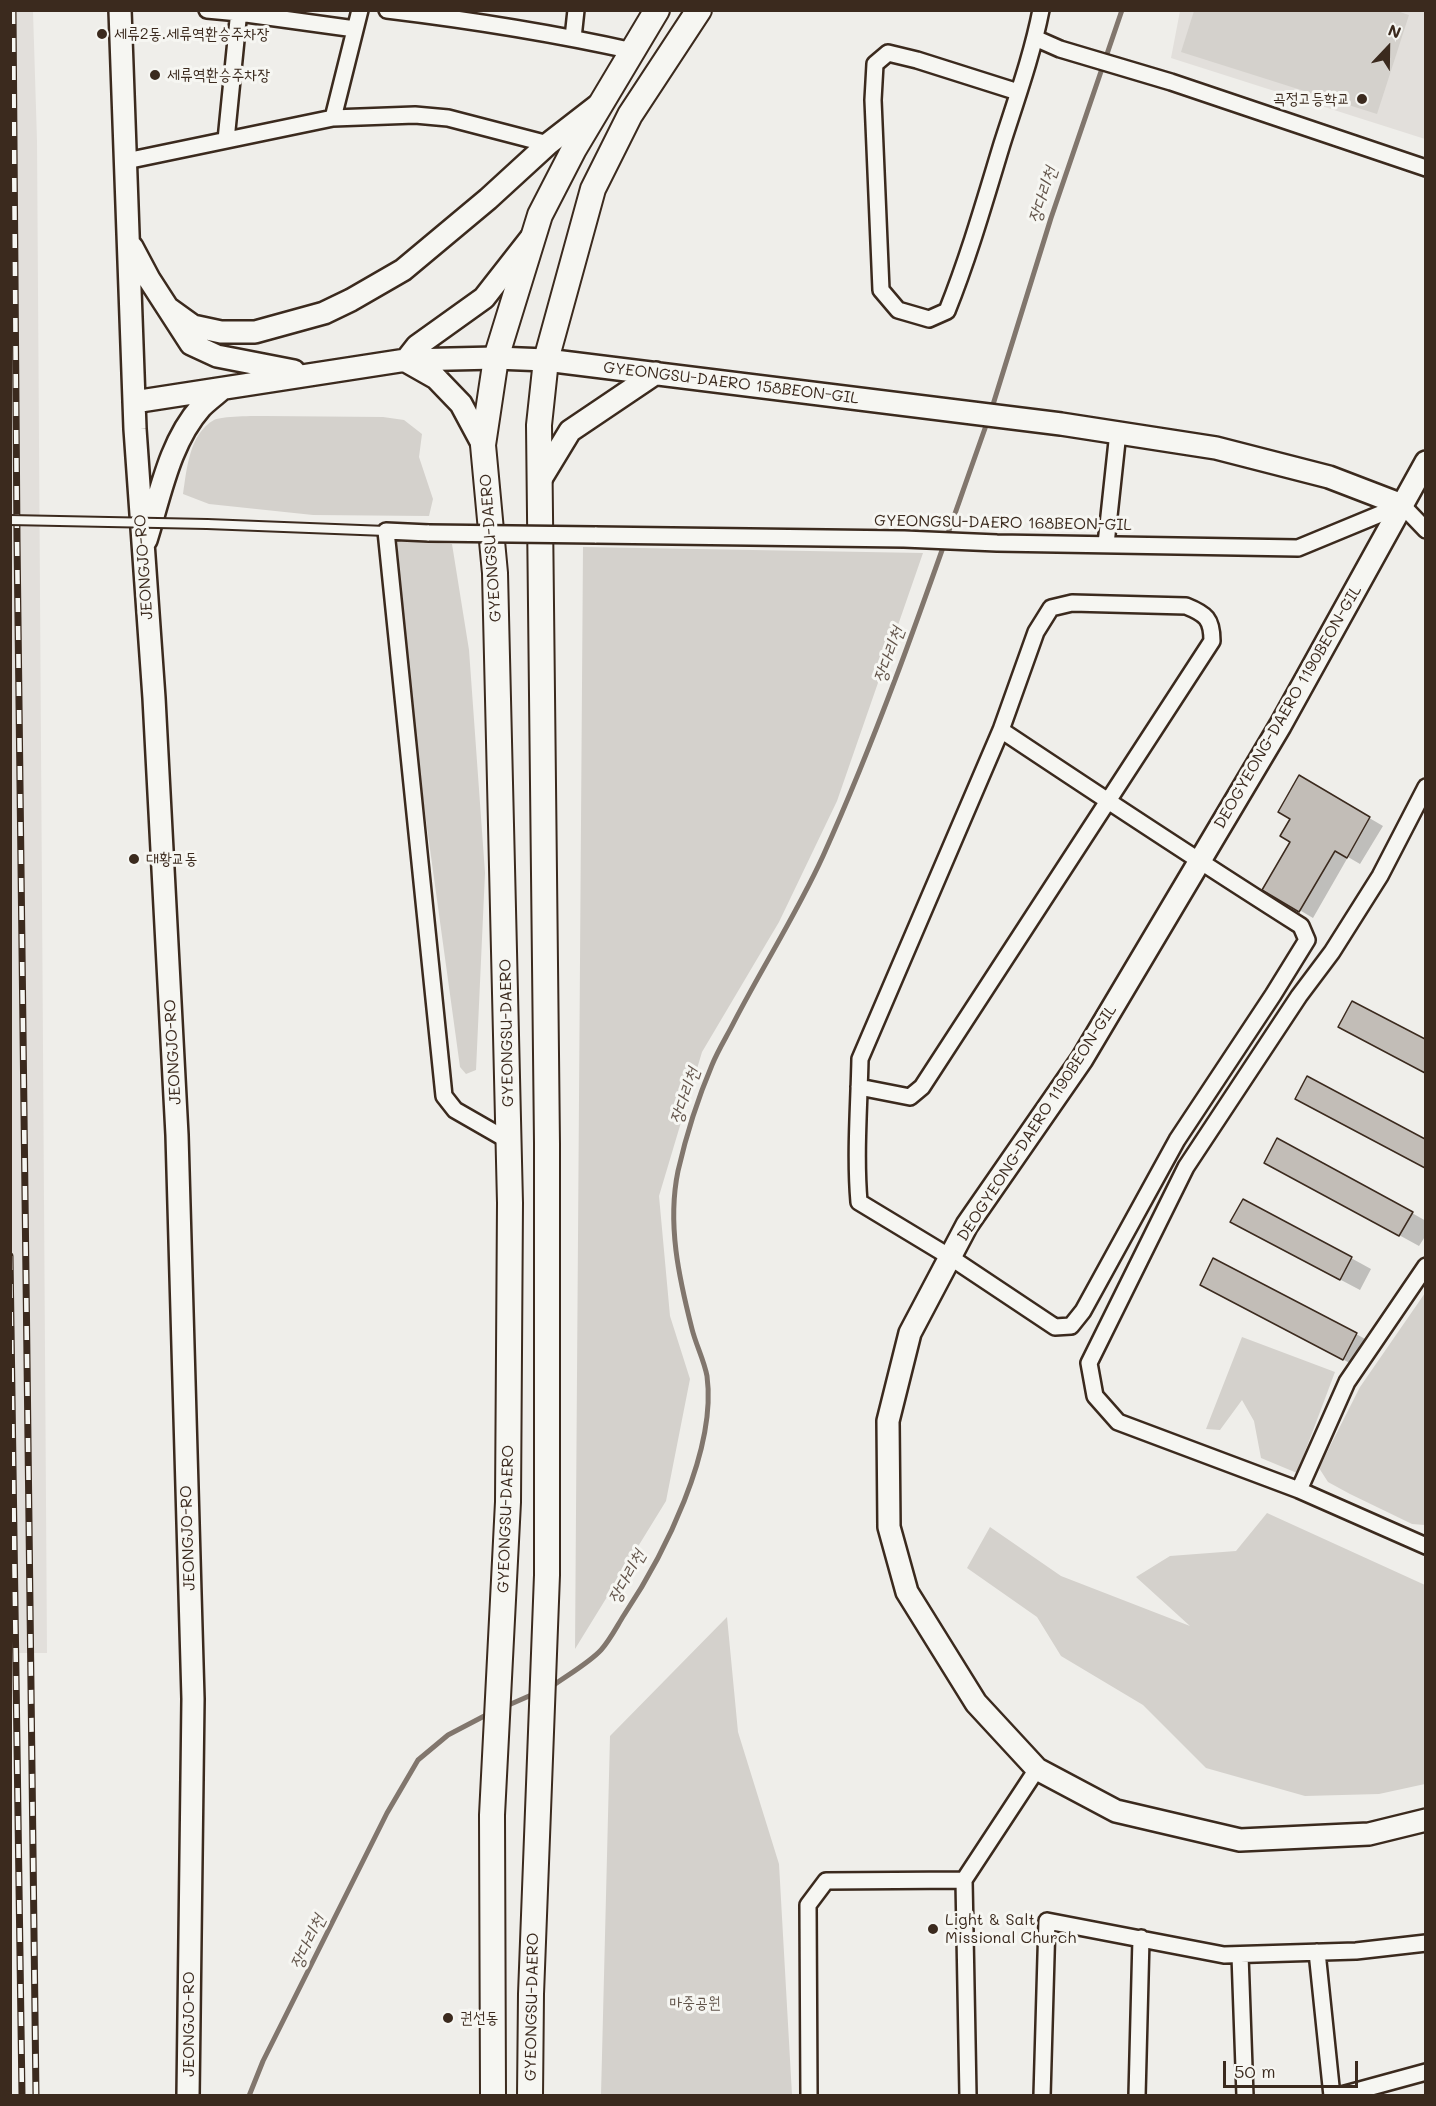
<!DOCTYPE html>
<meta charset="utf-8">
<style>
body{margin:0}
#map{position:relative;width:1436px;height:2106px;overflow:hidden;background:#efeeea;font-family:Mali,sans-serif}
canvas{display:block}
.frame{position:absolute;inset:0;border:12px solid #3b2a1e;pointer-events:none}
.north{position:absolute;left:1358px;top:18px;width:60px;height:60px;-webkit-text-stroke:4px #f6f6f2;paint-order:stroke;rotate:22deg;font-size:16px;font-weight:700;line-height:24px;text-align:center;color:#3b2a1e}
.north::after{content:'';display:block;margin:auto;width:21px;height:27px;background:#3b2a1e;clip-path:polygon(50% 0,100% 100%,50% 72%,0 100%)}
.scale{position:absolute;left:1223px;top:2061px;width:135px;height:27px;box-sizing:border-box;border:3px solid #3b2a1e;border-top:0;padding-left:8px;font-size:18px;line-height:21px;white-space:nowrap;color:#3b2a1e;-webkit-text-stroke:4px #f6f6f2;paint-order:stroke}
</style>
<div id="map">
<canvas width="1436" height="2106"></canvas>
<div class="frame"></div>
<div class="north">N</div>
<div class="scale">50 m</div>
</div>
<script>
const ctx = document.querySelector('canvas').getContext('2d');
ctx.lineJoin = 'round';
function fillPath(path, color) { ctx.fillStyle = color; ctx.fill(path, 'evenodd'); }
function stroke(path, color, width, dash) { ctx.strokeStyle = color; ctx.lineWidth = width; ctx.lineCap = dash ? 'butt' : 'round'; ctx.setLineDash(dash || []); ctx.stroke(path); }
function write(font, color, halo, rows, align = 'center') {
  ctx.font = font + ' Mali,"Poor Story",sans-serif'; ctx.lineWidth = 6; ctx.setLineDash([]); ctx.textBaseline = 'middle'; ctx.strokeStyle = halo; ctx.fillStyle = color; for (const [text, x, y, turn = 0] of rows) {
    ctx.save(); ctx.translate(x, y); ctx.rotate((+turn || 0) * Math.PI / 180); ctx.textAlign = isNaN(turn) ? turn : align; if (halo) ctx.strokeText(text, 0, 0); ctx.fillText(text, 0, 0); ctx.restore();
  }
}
fillPath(new Path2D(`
 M 10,11 L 33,11 L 37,141 L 47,1653 L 10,1653 Z
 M 1180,11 L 1425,11 L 1425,139 L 1171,58 Z`), '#e2dfdb');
fillPath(new Path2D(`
 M 1394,10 L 1409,15 L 1377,114 L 1181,52 L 1194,11 Z
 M 265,416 L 383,417 L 404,420 L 422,434 L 419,457 L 433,499 L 429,516 L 313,515 L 209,504 L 183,494 C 187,469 189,434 214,420 C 221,416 255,416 265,416 Z
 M 397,540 L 452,544 L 469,650 L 485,873 L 476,1070 L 466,1074 L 460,1067 L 411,711 Z
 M 583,547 L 923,553 L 837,801 L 779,922 L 702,1052 L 659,1196 L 670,1316 L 690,1379 L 666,1501 L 575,1649 Z
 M 1425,1293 L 1425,1525 L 1412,1524 L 1350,1494 L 1328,1482 L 1319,1468 L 1360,1387 Z
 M 1242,1337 L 1335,1372 L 1297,1473 L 1261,1458 L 1254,1421 L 1242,1400 L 1220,1430 L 1206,1429 Z
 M 1267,1513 L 1425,1585 L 1425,1784 L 1379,1794 L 1305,1796 L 1206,1768 L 1143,1705 L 1061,1656 L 1037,1617 L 967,1568 L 990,1527 L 1061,1576 L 1190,1626 L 1136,1577 L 1170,1556 L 1236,1551 Z
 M 727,1617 L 738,1732 L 779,1864 L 792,2095 L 601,2095 L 610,1736 Z`), '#d4d1cc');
fillPath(new Path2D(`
 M 1299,777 L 1383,826 L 1360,864 L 1348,857 L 1313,918 L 1264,889 L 1292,842 L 1292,819 Z
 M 1286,1173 L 1412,1213 L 1426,1221 L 1426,1235 L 1419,1246 Z
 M 1252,1233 L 1351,1258 L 1371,1269 L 1360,1290 Z
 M 1221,1295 L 1356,1334 L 1376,1345 L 1363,1370 Z`), '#0003');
stroke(new Path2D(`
 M 991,411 L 1051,218 L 1122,10
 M 551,1687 C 566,1676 589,1663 601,1650 C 610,1640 617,1626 624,1615 C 664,1555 717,1450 707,1376 C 704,1360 696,1345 692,1329 C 679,1278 667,1224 678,1171 C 686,1136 698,1098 712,1065 C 718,1050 727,1036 734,1022 C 763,966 797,913 823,856 C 887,714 936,566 988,420
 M 504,1707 L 536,1693
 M 249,2096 L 263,2061 L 387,1813 L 418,1760 L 448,1735 L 490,1713`), '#81766d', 5);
const building = new Path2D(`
 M 1299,775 L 1370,817 L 1347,858 L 1335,851 L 1299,912 L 1262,890 L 1290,842 L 1280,836 L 1290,819 L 1278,812 Z
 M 1352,1001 L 1425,1039 L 1425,1073 L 1338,1027 Z
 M 1307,1076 L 1425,1139 L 1425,1168 L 1295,1099 Z
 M 1277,1138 L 1413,1212 L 1399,1236 L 1264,1163 Z
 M 1243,1199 L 1352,1257 L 1340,1280 L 1230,1222 Z
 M 1213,1258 L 1357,1333 L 1343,1360 L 1200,1285 Z`);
fillPath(building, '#c2bdb7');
stroke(building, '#3b2a1e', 1.5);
const lane = new Path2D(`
 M 207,524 L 386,531`);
const street = new Path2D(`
 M 207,10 L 239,13 L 355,29
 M 387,10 C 470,20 552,33 633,51
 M 573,38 L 576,10
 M 1035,38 L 1060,49 L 1171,82 L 1426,168
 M 1018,92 L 917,60 L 888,53 L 875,64 L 873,100 L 881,290 L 898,310 L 929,319 L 947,311 C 969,256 985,200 1002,144 C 1016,100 1032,56 1041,10
 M 333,118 L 360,10
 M 226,140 L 239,10
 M 126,161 L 333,118 L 415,115 L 448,118 L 548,144
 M 429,533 L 386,531 L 444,1096 L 455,1110 L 509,1141
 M 595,535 L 904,539 L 997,543 L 1298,548 L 1402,505 L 1426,530
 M 1106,544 L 1118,432
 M 859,1087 L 910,1097 L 922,1087 L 1212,641 C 1212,619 1206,614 1186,606 L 1072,603 L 1051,608 L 1036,632 L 1001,730 L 860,1059 C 859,1107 855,1155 859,1202 L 950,1257 L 1055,1327 L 1071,1326 L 1083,1311 L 1177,1140 L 1273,995 L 1307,940 L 1301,926 C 1200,862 1100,796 1001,730
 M 1426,1266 L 1347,1382 L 1299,1490 L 1426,1546
 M 1299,1490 L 1118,1422 L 1095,1396 L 1089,1363 L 1186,1167 L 1299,996 L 1332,952 L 1380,876 L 1426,787
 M 1317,1952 L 1332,2096
 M 1240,1955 L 1245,2096
 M 809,2096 L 808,1905 L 826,1881 L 964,1880
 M 968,2096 L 964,1880 L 1037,1769
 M 1042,2096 L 1047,1921 L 1224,1955 L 1356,1951 L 1426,1943
 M 1137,2096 L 1141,1938
 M 1338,2096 L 1426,2072`);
const secondary = new Path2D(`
 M 120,10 L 135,429 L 154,698 L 177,1135 L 193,1699 L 188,2096
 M 132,247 L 149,279 L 191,344 L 217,356 L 294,371
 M 168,308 L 193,326 L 221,332 L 255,332 L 324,313 L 351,300 L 403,270 L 488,199 L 548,144 L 597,106
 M 406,360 L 417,346 L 484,298 L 531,238
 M 406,361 L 436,378 L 461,404 L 483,445
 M 134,402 L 406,360 L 496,358 L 546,360 L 1061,424 L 1216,448 L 1329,477 L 1402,505
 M 1426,462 L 1280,726 L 1082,1059 L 967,1225 L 910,1333 L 888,1421 L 889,1527 L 907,1592 L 976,1703 L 1037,1769 L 1116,1811 L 1240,1840 L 1369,1834 L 1426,1820
 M 539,482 L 570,431 L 656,373
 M 146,540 C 160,496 169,443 201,407 C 207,401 215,395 222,389`);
const primary = new Path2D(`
 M 493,2096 L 492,1815 L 508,1502 L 510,1203 L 495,573 L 483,445 L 496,358 L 540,215 L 574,149 L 657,10
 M 530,2096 L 531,1994 L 547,1575 L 547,1143 L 539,425 L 546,360 L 593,189 L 630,115 L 699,10`);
stroke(lane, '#3b2a1e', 12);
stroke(street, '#3b2a1e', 20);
stroke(secondary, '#3b2a1e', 26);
stroke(primary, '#3b2a1e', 28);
stroke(lane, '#f6f6f2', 8);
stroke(street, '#f6f6f2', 15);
stroke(secondary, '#f6f6f2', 21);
stroke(primary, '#f6f6f2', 24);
const rail = new Path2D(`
 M 13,10 L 17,539 L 36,2096
 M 10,1256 L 22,2096`);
stroke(rail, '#3b2a1e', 7);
stroke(rail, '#f6f6f2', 4.5, [14]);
const laneBridge = new Path2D(`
 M 10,520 L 207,524`);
const streetBridge = new Path2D(`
 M 429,533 L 595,535`);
stroke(laneBridge, '#3b2a1e', 12, []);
stroke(streetBridge, '#3b2a1e', 20, []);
stroke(laneBridge, '#f6f6f2', 8);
stroke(streetBridge, '#f6f6f2', 15);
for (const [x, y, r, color] of [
 [102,34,6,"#3b2a1e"],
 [155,75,6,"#3b2a1e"],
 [1362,99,6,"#3b2a1e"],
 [134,859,6,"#3b2a1e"],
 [933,1929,6,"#3b2a1e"],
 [448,2018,6,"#3b2a1e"]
]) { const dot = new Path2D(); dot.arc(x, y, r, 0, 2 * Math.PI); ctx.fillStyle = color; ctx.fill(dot); stroke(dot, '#f6f6f2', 2); }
write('16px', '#3b2a1e', '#f6f6f2', [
 ["세류2동.세류역환승주차장",114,34],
 ["세류역환승주차장",167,75],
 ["곡정고등학교",1350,99,"right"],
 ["대황교동",146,859],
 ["Light & Salt",945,1920],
 ["Missional Church",945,1938],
 ["권선동",460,2018]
], 'left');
write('16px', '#3b2a1e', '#f6f6f2', [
 ["GYEONGSU-DAERO 158BEON-GIL",731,383,7],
 ["GYEONGSU-DAERO 168BEON-GIL",1003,523,1],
 ["GYEONGSU-DAERO",491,548,-94],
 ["JEONGJO-RO",144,567,-94],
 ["DEOGYEONG-DAERO 1190BEON-GIL",1288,707,-60],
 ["GYEONGSU-DAERO",507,1033,-91],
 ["JEONGJO-RO",173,1052,-93],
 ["DEOGYEONG-DAERO 1190BEON-GIL",1037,1123,-57],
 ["GYEONGSU-DAERO",506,1519,-88],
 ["JEONGJO-RO",188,1538,-92],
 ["GYEONGSU-DAERO",532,2007,-89],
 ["JEONGJO-RO",189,2024,-90]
]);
write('16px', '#61544a', '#f6f6f2', [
 ["마중공원",695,2003]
]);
write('italic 18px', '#64564c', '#f6f6f2', [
 ["장다리천",1043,195,-72],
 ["장다리천",889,655,-70],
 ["장다리천",685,1096,-71],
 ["장다리천",627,1577,-61],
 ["장다리천",308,1942,-64]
]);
</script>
